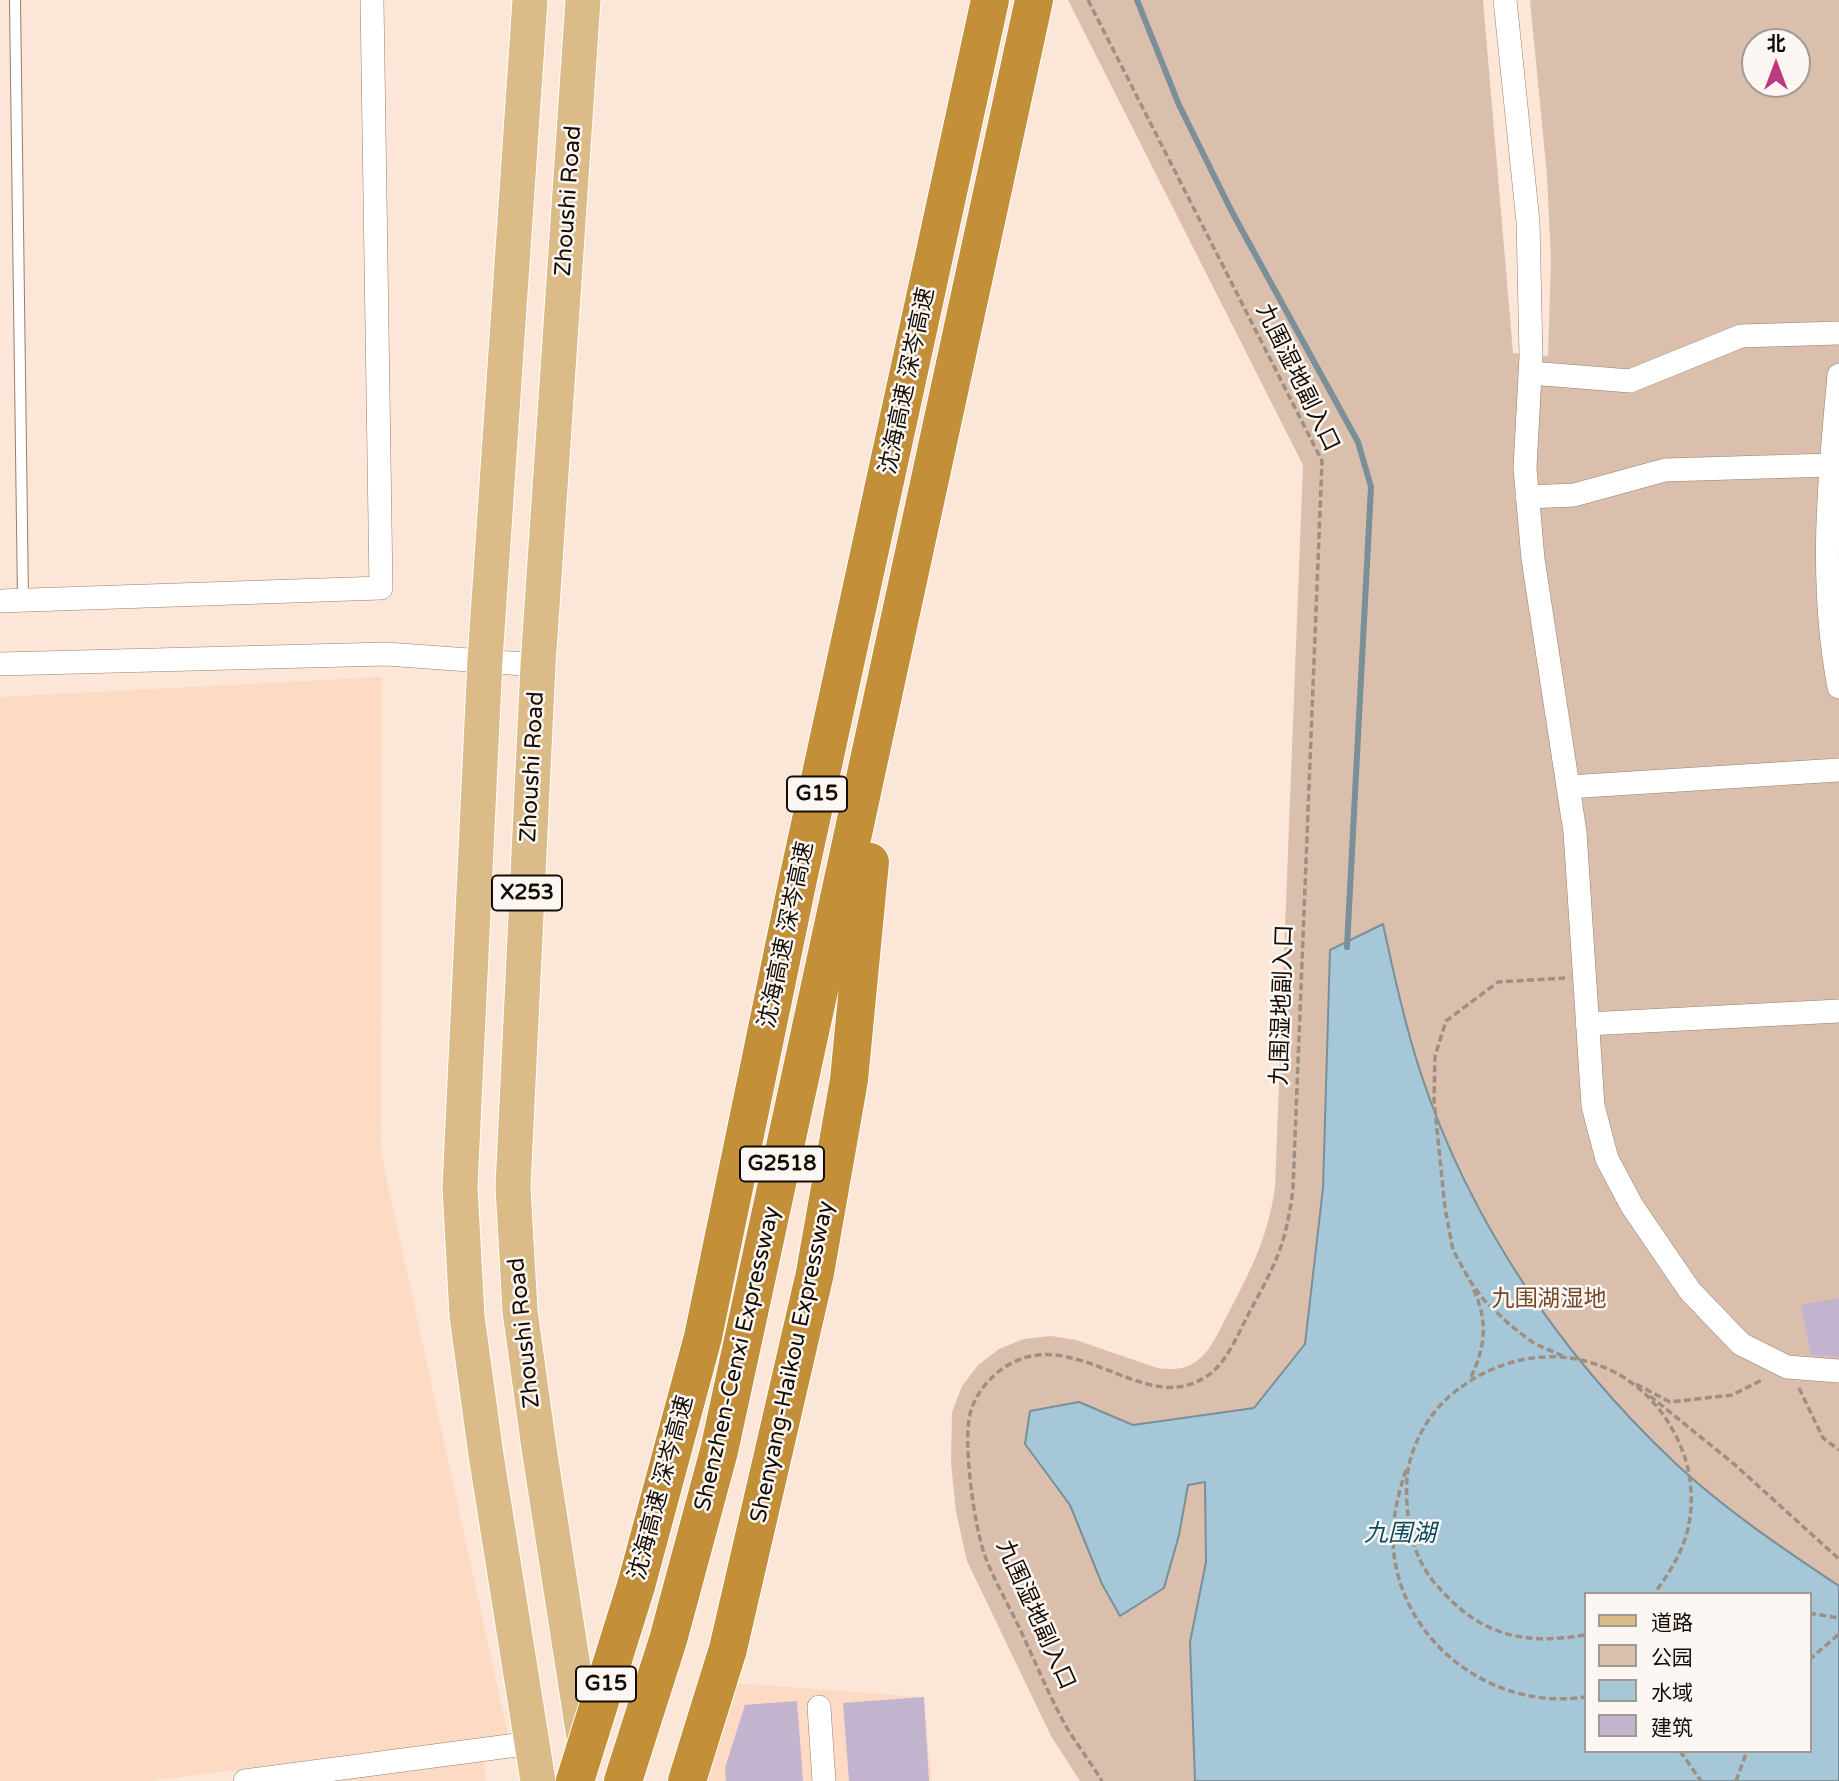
<!DOCTYPE html>
<meta charset="utf-8">
<style>
body{margin:0}
#map{position:relative;width:1839px;height:1781px;overflow:hidden;background:#fce6d7;font-family:"Varela Round","Noto Sans SC",sans-serif}
canvas{display:block}
.legend{position:absolute;left:1584px;top:1592px;width:228px;height:161px;box-sizing:border-box;background:#fdf7f3;border:2px solid #a09994;margin:0;padding:9px 12px;list-style:none;font-size:21px;color:#150c06}
.legend li{display:flex;align-items:center;gap:14px;height:35px}
.legend b{width:35px;border:2px solid #a09994}
.north{position:absolute;left:1741px;top:28px;width:70px;height:70px;box-sizing:border-box;background:#fdf7f3;border:2px solid #a09994;border-radius:50%;rotate:0deg;font-size:19px;font-weight:700;line-height:28px;text-align:center;color:#150c06}
.north::after{content:'';display:block;margin:auto;width:24px;height:32px;background:#be3a80;clip-path:polygon(50% 0,100% 100%,50% 72%,0 100%)}
</style>
<div id="map">
<canvas width="1839" height="1781"></canvas>
<ul class="legend">
<li><b style="height:9px;background:#dbbc88"></b>道路</li>
<li><b style="height:19px;background:#dbbfad"></b>公园</li>
<li><b style="height:19px;background:#a5c7d7"></b>水域</li>
<li><b style="height:19px;background:#c2b3cf"></b>建筑</li>
</ul>
<div class="north">北</div>
</div>
<script>
const ctx = document.querySelector('canvas').getContext('2d');
ctx.lineJoin = 'round';
function fillPath(path, color) { ctx.fillStyle = color; ctx.fill(path, 'evenodd'); }
function stroke(path, color, width, dash) { ctx.strokeStyle = color; ctx.lineWidth = width; ctx.lineCap = dash ? 'butt' : 'round'; ctx.setLineDash(dash || []); ctx.stroke(path); }
function write(font, color, halo, rows, align = 'center') {
  ctx.font = font + ' "Varela Round","Noto Sans SC",sans-serif'; ctx.lineWidth = 5; ctx.setLineDash([]); ctx.textBaseline = 'middle'; ctx.strokeStyle = halo; ctx.fillStyle = color; for (const [text, x, y, turn = 0] of rows) {
    ctx.save(); ctx.translate(x, y); ctx.rotate((+turn || 0) * Math.PI / 180); ctx.textAlign = isNaN(turn) ? turn : align; if (halo) ctx.strokeText(text, 0, 0); ctx.fillText(text, 0, 0); ctx.restore();
  }
}
fillPath(new Path2D(`
 M 382,677 L 381,1153 L 508,1735 L 149,1781 L 0,1781 L 0,697 Z
 M 734,1683 L 923,1697 L 932,1781 L 704,1781 Z
 M 483,1760 L 486,1781 L 332,1781 Z`), '#fddac3');
fillPath(new Path2D(`
 M 1068,0 L 1483,0 L 1513,353 L 1548,356 L 1551,260 L 1547,176 L 1530,0 L 1839,0 L 1839,1781 L 1080,1781 L 1051,1736 L 967,1561 L 956,1512 L 951,1463 L 952,1412 L 962,1386 L 978,1365 L 999,1349 L 1024,1339 L 1051,1336 L 1076,1340 L 1157,1368 C 1172,1370 1186,1370 1198,1360 C 1212,1349 1219,1330 1228,1314 C 1251,1269 1268,1238 1275,1187 L 1303,465 ZM 1755,42 L 1797,42 L 1797,84 L 1755,84 ZM 1585,1594 L 1809,1594 L 1809,1751 L 1585,1751 Z`), '#dbbfad');
const water = new Path2D(`
 M 1383,924 C 1394,975 1405,1025 1421,1074 C 1470,1222 1561,1355 1674,1462 C 1724,1509 1782,1548 1839,1586 L 1839,1781 L 1195,1781 L 1190,1642 L 1206,1562 L 1205,1482 L 1188,1485 L 1179,1535 L 1164,1588 L 1120,1616 L 1102,1584 L 1070,1505 L 1025,1444 L 1030,1411 L 1079,1402 L 1133,1425 L 1254,1408 L 1305,1344 L 1323,1188 L 1330,950 ZM 1585,1594 L 1809,1594 L 1809,1751 L 1585,1751 Z`);
fillPath(water, '#a5c7d7');
stroke(water, '#7a8f98', 2);
stroke(new Path2D(`
 M 1137,0 L 1179,105 L 1232,212 L 1358,442 L 1371,487 L 1347,947`), '#7a8f98', 6);
fillPath(new Path2D(`
 M 1839,1298 L 1839,1357 L 1811,1355 L 1801,1305 Z
 M 924,1697 L 929,1781 L 849,1781 L 843,1703 Z
 M 797,1701 L 803,1781 L 726,1781 L 725,1768 L 745,1705 Z`), '#c2b3cf');
const service = new Path2D(`
 M 15,0 L 23,600`);
const minor = new Path2D(`
 M 1505,0 L 1528,222 L 1531,356 L 1525,468 L 1533,559 L 1575,832 L 1593,1106 L 1607,1159 L 1632,1206 L 1690,1291 L 1741,1344 L 1787,1367 L 1839,1371
 M 1530,373 L 1630,381 L 1741,336 L 1839,333
 M 1839,375 C 1829,479 1819,583 1839,687
 M 1527,497 L 1574,495 L 1665,470 L 1831,465
 M 0,601 L 381,588 L 372,0
 M 0,664 L 386,654 L 538,665
 M 1568,787 L 1839,770
 M 1587,1024 L 1839,1011
 M 819,1707 L 824,1781
 M 245,1781 L 532,1743`);
const primary = new Path2D(`
 M 530,0 L 485,660 L 460,1187 L 467,1316 L 486,1455 L 538,1781
 M 583,0 L 538,665 L 513,1187 L 520,1311 L 539,1448 L 586,1750`);
const motorway = new Path2D(`
 M 636,1586 L 703,1337 L 797,884 L 990,0
 M 623,1781 L 668,1640 L 719,1451 L 1034,0
 M 687,1781 L 728,1649 L 815,1273 L 849,1080 L 870,862`);
stroke(service, '#977e6d', 12);
stroke(minor, '#977e6d', 24);
stroke(primary, '#fff', 37);
stroke(motorway, '#fff', 40);
stroke(new Path2D(`
 M 1088,0 L 1322,461 L 1293,1188 C 1291,1206 1288,1223 1283,1240 C 1275,1267 1260,1292 1247,1317 C 1239,1332 1232,1349 1221,1363 C 1213,1373 1203,1380 1191,1384 C 1142,1402 1083,1342 1027,1357 C 1001,1364 977,1387 970,1414 C 963,1444 974,1526 985,1556 C 994,1580 1008,1604 1019,1627 C 1035,1661 1049,1696 1067,1728 C 1078,1746 1091,1763 1102,1781
 M 1563,1356 L 1535,1344 L 1510,1325 L 1484,1300 L 1470,1281 L 1453,1250 L 1445,1208 L 1434,1100 L 1435,1056 L 1446,1021 L 1498,982 L 1565,978
 M 1471,1377 C 1486,1345 1488,1321 1473,1288
 M 1636,1384 L 1670,1402 L 1732,1395 L 1764,1379
 M 1799,1388 L 1823,1438 L 1839,1450
 M 1650,1396 L 1734,1464 L 1839,1559
 M 1406,1470 C 1399,1491 1394,1511 1393,1533 C 1391,1634 1487,1712 1585,1697
 M 1809,1613 L 1839,1618
 M 1585,1635 C 1520,1646 1477,1634 1434,1582 C 1410,1553 1405,1514 1407,1477 C 1410,1447 1428,1414 1451,1395 C 1533,1326 1648,1353 1684,1455 C 1693,1480 1694,1513 1685,1539 C 1678,1560 1667,1576 1654,1594
 M 1809,1660 L 1839,1634
 M 1680,1751 L 1701,1781
 M 1736,1781 L 1747,1751`), '#9f8f83', 3.5, [7, 3.5]);
stroke(service, '#fff', 10);
stroke(minor, '#fff', 23);
stroke(primary, '#dbbc88', 35);
stroke(motorway, '#c39039', 38);
const motorwayBridge = new Path2D(`
 M 575,1781 L 636,1586`);
stroke(motorwayBridge, '#fff', 40, []);
stroke(motorwayBridge, '#c39039', 38);
for (const [x, y, w] of [
 [817,794,60],
 [527,893,70],
 [782,1164,84],
 [606,1684,60]
]) { const box = new Path2D(); box.roundRect(x - w / 2, y - 17.5, w, 35, 5); ctx.fillStyle = '#fdf7f3'; ctx.fill(box); stroke(box, '#150c06', 2); }
write('bold 21px', '#150c06', null, [
 ["G15",817,794],
 ["X253",527,893],
 ["G2518",782,1164],
 ["G15",606,1684]
]);
write('23px', '#150c06', '#fdf7f3', [
 ["Zhoushi Road",569,201,-86],
 ["九围湿地副入口",1297,378,64],
 ["沈海高速 深岑高速",908,381,-78],
 ["Zhoushi Road",533,767,-87],
 ["沈海高速 深岑高速",787,935,-78],
 ["九围湿地副入口",1283,1005,-88],
 ["Zhoushi Road",525,1333,-96],
 ["Shenzhen-Cenxi Expressway",738,1359,-77],
 ["Shenyang-Haikou Expressway",793,1362,-78],
 ["沈海高速 深岑高速",662,1488,-75],
 ["九围湿地副入口",1035,1615,66]
]);
write('23px', '#72492a', '#fdf7f3', [
 ["九围湖湿地",1549,1300]
]);
write('italic 24px', '#084c63', '#fdf7f3', [
 ["九围湖",1400,1535]
]);
</script>
